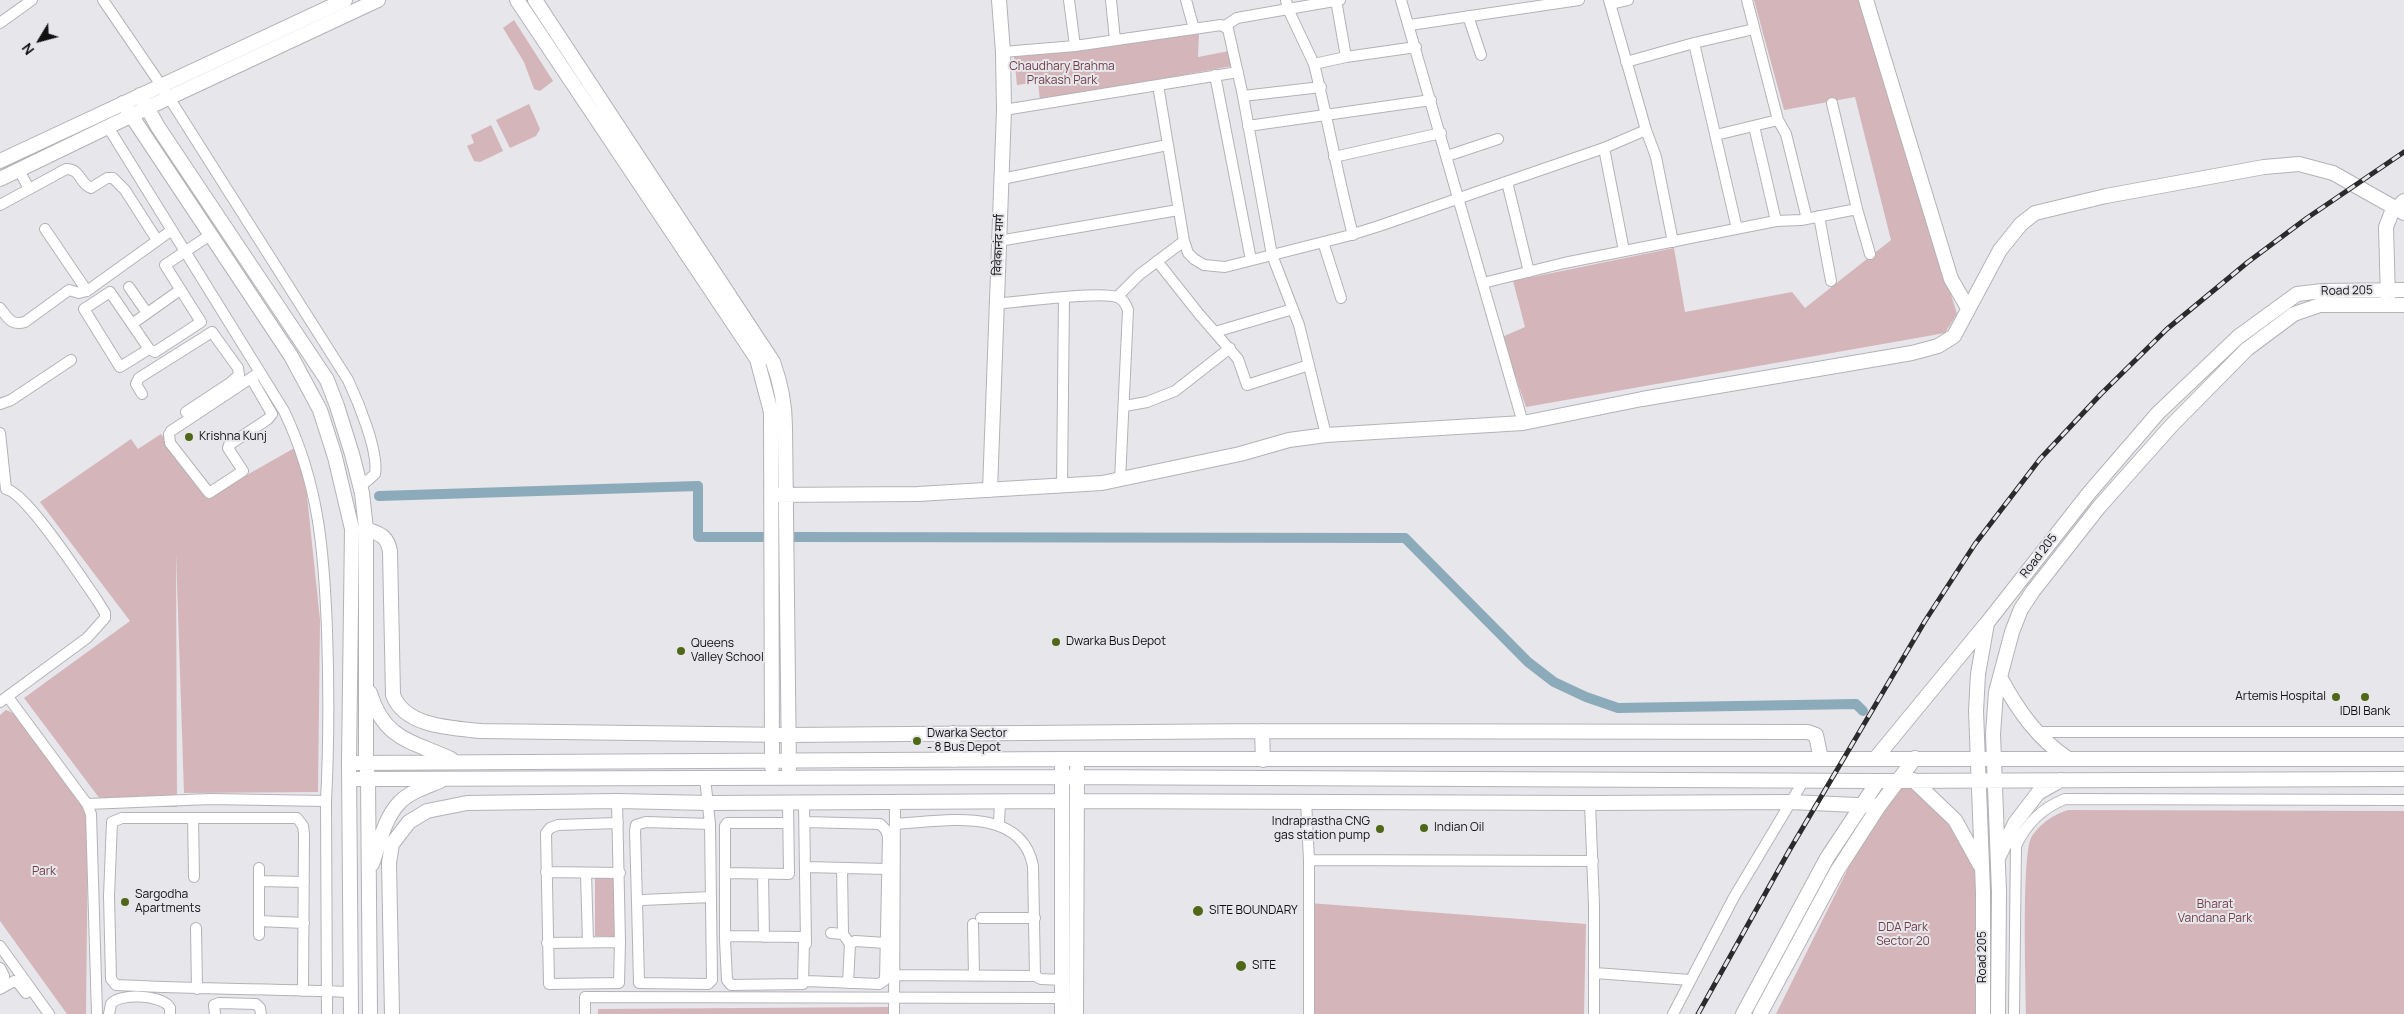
<!DOCTYPE html>
<meta charset="utf-8">
<style>
body{margin:0}
#map{position:relative;width:2404px;height:1014px;overflow:hidden;background:#e7e6eb;font-family:Manrope,sans-serif}
canvas{display:block}
.north{position:absolute;left:15px;top:15px;width:50px;height:50px;-webkit-text-stroke:4px #e7e6eb;paint-order:stroke;rotate:233deg;font-size:14px;font-weight:700;line-height:20px;text-align:center;color:#111112}
.north::after{content:'';display:block;margin:auto;width:18px;height:22px;background:#111112;clip-path:polygon(50% 0,100% 100%,50% 72%,0 100%)}
</style>
<div id="map">
<canvas width="2404" height="1014"></canvas>
<div class="north">N</div>
</div>
<script>
const ctx = document.querySelector('canvas').getContext('2d');
ctx.lineJoin = 'round';
function fillPath(path, color) { ctx.fillStyle = color; ctx.fill(path, 'evenodd'); }
function stroke(path, color, width, dash) { ctx.strokeStyle = color; ctx.lineWidth = width; ctx.lineCap = dash ? 'butt' : 'round'; ctx.setLineDash(dash || []); ctx.stroke(path); }
function write(font, color, halo, rows, align = 'center') {
  ctx.font = font + ' Manrope,"Noto Sans Devanagari",sans-serif'; ctx.lineWidth = 4; ctx.setLineDash([]); ctx.textBaseline = 'middle'; ctx.strokeStyle = halo; ctx.fillStyle = color; for (const [text, x, y, turn = 0] of rows) {
    ctx.save(); ctx.translate(x, y); ctx.rotate((+turn || 0) * Math.PI / 180); ctx.textAlign = isNaN(turn) ? turn : align; if (halo) ctx.strokeText(text, 0, 0); ctx.fillText(text, 0, 0); ctx.restore();
  }
}
fillPath(new Path2D(`
 M 1754,0 L 1860,0 L 1957,314 L 1945,333 L 1526,407 L 1502,337 L 1525,327 L 1513,281 L 1674,248 L 1685,312 L 1792,292 L 1805,308 L 1891,240 L 1855,97 L 1784,110 Z
 M 514,20 L 553,81 L 540,91 L 534,89 L 524,62 L 503,28 Z
 M 1199,34 L 1198,57 L 1229,51 L 1232,66 L 1040,101 L 1038,82 L 1017,85 L 1014,57 Z
 M 529,104 L 540,129 L 536,136 L 510,148 L 496,120 Z
 M 491,125 L 503,151 L 480,162 L 474,161 L 467,146 L 474,143 L 471,135 Z
 M 161,434 L 208,497 L 298,446 L 306,486 L 320,620 L 318,792 L 184,793 L 176,553 L 177,807 L 106,807 L 24,698 L 130,621 L 40,502 L 131,439 L 138,449 Z
 M 6,710 L 13,713 L 85,810 L 88,823 L 86,1014 L 67,1014 L 0,921 L 0,715 Z
 M 1900,780 L 1932,796 L 1982,868 L 1979,1014 L 1776,1014 L 1879,806 Z
 M 2068,810 L 2404,811 L 2404,1014 L 2026,1014 C 2026,985 2021,852 2032,836 C 2042,822 2053,815 2068,810 Z
 M 595,877 L 616,877 L 616,937 L 595,936 Z
 M 1309,903 L 1586,924 L 1584,1014 L 1311,1014 Z
 M 891,1007 L 891,1014 L 598,1014 L 598,1009 Z`), '#d4b5b9');
stroke(new Path2D(`
 M 379,496 L 698,486 L 698,537 L 765,537
 M 792,537 L 1405,538 L 1528,662 L 1554,682 L 1586,697 L 1618,708 L 1856,704 L 1863,711`), '#8cabba', 10);
const street = new Path2D(`
 M 103,0 L 161,85 L 348,380 C 358,401 379,452 375,474 L 360,487
 M 1069,0 L 1075,46
 M 1111,0 L 1115,40
 M 1186,0 L 1194,29
 M 1336,0 L 1346,57
 M 1340,0 L 1288,9 L 1314,64 L 1346,57 L 1416,47
 M 1401,0 L 1523,423
 M 1747,0 L 1778,120 L 1786,134 L 1807,219
 M 1611,4 L 1628,0
 M 1468,16 L 1481,55
 M 0,23 L 32,0
 M 1410,25 L 1579,0
 M 1225,26 L 1237,18 L 1288,9 L 1286,0
 M 1694,43 L 1754,29
 M 1003,52 L 1075,46 L 1221,25 L 1228,29 L 1243,96 L 1272,255 L 1299,325 L 1326,435
 M 1626,62 L 1694,43 L 1737,229
 M 1314,64 C 1328,120 1338,178 1353,235
 M 1215,75 L 1251,260
 M 1158,85 L 1184,241 L 1188,253 L 1194,259 L 1204,265 L 1225,267 L 1347,236 L 1379,226 L 1604,148 L 1646,130 L 1609,0
 M 1243,96 L 1321,87
 M 1832,103 L 1857,209 L 1870,254
 M 1004,110 L 1238,72
 M 1248,126 L 1431,100
 M 1754,126 L 1776,221
 M 108,127 L 284,411 C 319,484 324,551 327,630 C 329,688 329,743 326,801
 M 1646,130 L 1656,157 L 1673,242
 M 1716,135 L 1778,120
 M 1604,148 L 1624,251
 M 1447,156 L 1498,139
 M 1334,157 L 1441,133
 M 19,170 L 29,189
 M 1002,179 L 1167,145
 M 1507,182 L 1529,272
 M 0,205 L 66,169 C 81,169 79,183 91,188 L 107,178 L 113,178 L 125,190 L 157,240
 M 1819,216 L 1831,281
 M 45,229 L 87,291
 M 999,241 L 1178,210
 M 1323,242 L 1341,298
 M 1157,261 L 1199,314 L 1238,359 L 1247,385 L 1309,365
 M 1483,283 L 1564,263 L 1776,221 L 1801,220 L 1857,209
 M 129,287 L 147,313
 M 1118,296 L 1139,275 L 1184,241
 M 996,304 C 1017,302 1106,290 1119,298 C 1124,300 1126,305 1128,310 L 1120,480
 M 0,308 C 8,318 11,326 25,322 L 69,290 L 79,293 L 87,291 L 172,230
 M 132,324 L 180,290
 M 1215,332 L 1293,309
 M 149,349 L 120,367 L 84,309 L 110,292 L 149,349 L 155,352 L 201,322 L 165,265 L 210,235
 M 251,378 L 272,414 L 268,419 L 229,445 L 228,448 L 243,471 L 209,493 L 170,443 L 169,434 L 171,431 L 260,372
 M 142,394 L 136,384 L 139,378 L 212,332 L 238,368 L 239,375 L 230,383 L 186,412
 M 0,404 L 11,400 L 71,360
 M 1125,406 L 1147,402 L 1175,391 L 1230,348
 M 0,433 L 6,489
 M 1062,485 L 1064,297
 M 8,697 L 87,804 L 91,814 L 97,1014
 M 0,702 L 87,638 L 105,618 L 105,613 L 97,600 C 82,579 27,493 6,489
 M 2036,732 L 2404,732
 M 705,778 L 710,824 L 712,980 L 708,984 L 639,983 L 637,902 L 642,900 L 711,897
 M 1306,801 L 1309,860 L 1309,1014
 M 804,802 L 806,944
 M 1590,803 L 1594,906 L 1594,1014
 M 87,804 L 210,799 L 326,801 L 327,1014
 M 193,818 L 194,877
 M 805,822 L 880,824 L 886,830 L 888,837 L 885,980 L 879,984 L 807,981
 M 618,823 L 558,825 L 550,828 L 546,833 L 549,984 L 619,983 L 620,942
 M 787,823 L 727,823 L 725,826 L 725,873 L 789,874 L 788,802
 M 895,824 C 941,822 1021,804 1033,866 L 1035,976 L 1041,979 L 1062,980
 M 999,824 L 1000,801
 M 1309,860 L 1593,861
 M 806,867 L 887,869
 M 842,868 L 843,934 L 850,944
 M 546,872 L 620,873
 M 586,873 L 588,942
 M 725,873 L 725,938
 M 763,875 L 764,937
 M 259,881 L 304,882
 M 637,902 L 635,831 L 636,825 L 646,822 L 710,824
 M 981,918 L 1035,918
 M 259,921 L 304,923
 M 973,924 L 974,976
 M 196,928 L 197,989
 M 831,933 L 843,934
 M 259,935 L 259,868
 M 729,936 L 801,937 L 804,940 L 803,984 L 731,985 L 727,980 L 725,940 Z
 M 547,943 L 620,942 L 617,801
 M 0,946 L 49,1014
 M 0,968 L 4,976 L 0,980
 M 1595,973 L 1690,980
 M 894,975 L 1035,976
 M 848,983 L 850,944 L 855,941 L 886,943
 M 0,989 L 14,981 L 19,984 L 26,993
 M 303,991 L 304,834 L 303,826 L 297,818 L 122,818 L 112,822 L 109,896 L 111,979 L 116,985 C 194,989 273,989 351,992
 M 109,1014 L 111,1004 C 118,993 163,994 170,1008 L 170,1014
 M 215,1014 L 214,1005 L 219,1003 L 256,1004 L 260,1008 L 261,1014
 M 585,1014 L 585,997 L 1062,998
 M 894,1014 L 895,802
 M 1673,1014 L 1734,897 L 1804,780
 M 2014,1014 L 2016,846 C 2026,824 2042,808 2065,799 L 2404,800`);
const secondary = new Path2D(`
 M 517,0 L 757,359 L 771,412 L 772,767
 M 535,0 L 773,362 C 781,384 785,404 785,427 L 789,769
 M 1866,0 L 1951,279 L 1968,308
 M 140,95 L 158,127 L 327,380 L 337,406 L 352,454 L 362,493 L 366,529 L 366,762 L 368,779 L 370,1014
 M 123,103 L 291,356 L 320,410 L 335,457 L 352,529 L 349,763 L 351,1014
 M 0,161 L 345,0
 M 0,179 L 147,108 L 378,0
 M 2388,299 L 2386,227 L 2391,214 L 2404,201
 M 990,490 L 1004,110 L 1003,52 L 999,0
 M 771,495 L 918,494 L 1102,483 L 1240,454 L 1289,440 L 1326,435 L 1523,423 L 1642,399 L 1912,353 L 1938,346 L 1954,336 L 2000,250 L 2021,224 L 2035,213 L 2106,196 L 2264,167 L 2299,164 L 2333,173 L 2404,213
 M 366,529 C 379,534 387,535 390,551 L 393,695 C 405,727 452,728 481,731 L 789,735 L 1262,731 L 1808,732 L 1816,735 L 1821,759
 M 2000,677 C 2017,709 2037,738 2067,758
 M 370,693 C 384,740 412,741 451,759
 M 1262,731 L 1263,760
 M 953,733 L 954,760
 M 1875,759 L 1986,624
 M 349,763 L 1062,759 L 2404,759
 M 349,779 L 1063,777 L 1878,781 L 2404,779
 M 1913,780 L 1955,820 L 1980,865
 M 1077,801 L 1590,803 L 1790,802 L 1879,806
 M 1999,856 L 2015,823 L 2038,793 L 2061,780
 M 372,864 C 379,845 384,819 399,803 C 409,792 426,787 440,781
 M 392,1014 L 389,863 L 392,844 L 409,822 L 427,811 L 467,803 L 617,801 L 708,803 L 1062,801
 M 1062,1014 L 1062,767
 M 1076,1014 L 1077,768
 M 1743,1014 L 1827,858 L 1878,781
 M 1760,1014 L 1837,871 L 1879,806 L 1915,758
 M 1983,1014 L 1983,892 L 1976,711 L 1978,674 L 1987,623 L 2089,493 L 2158,413 L 2238,337 L 2297,294 L 2322,291 L 2404,290
 M 1998,1014 L 1999,892 L 1993,734 L 1996,692 L 2012,632 L 2021,609 L 2033,591 L 2099,507 L 2171,426 L 2247,349 L 2294,314 L 2320,305 L 2404,305`);
stroke(street, '#b4b2b7', 12);
stroke(secondary, '#b4b2b7', 16);
stroke(street, '#fff', 10);
stroke(secondary, '#fff', 14);
const rail = new Path2D(`
 M 1698,1014 L 1789,851 L 1925,621 L 1975,544 L 2040,459 L 2101,394 L 2167,329 L 2248,262 L 2307,218 L 2404,152`);
stroke(rail, '#2b2b2c', 5);
stroke(rail, '#e7e6eb', 3, [9]);
for (const [x, y, r, color] of [
 [189,437,5,"#4f6818"],
 [1056,642,5,"#4f6818"],
 [681,651,5,"#4f6818"],
 [2336,697,5,"#4f6818"],
 [2365,697,5,"#4f6818"],
 [917,741,5,"#4f6818"],
 [1424,828,5,"#4f6818"],
 [1380,829,5,"#4f6818"],
 [125,902,5,"#4f6818"],
 [1198,911,6,"#4f6818"],
 [1241,966,6,"#4f6818"]
]) { const dot = new Path2D(); dot.arc(x, y, r, 0, 2 * Math.PI); ctx.fillStyle = color; ctx.fill(dot); stroke(dot, '#e7e6eb', 2); }
write('12px', '#713f48', '#e7e6eb', [
 ["Chaudhary Brahma",1062,67],
 ["Prakash Park",1062,81],
 ["Park",44,872],
 ["Bharat",2215,905],
 ["Vandana Park",2215,919],
 ["DDA Park",1903,928],
 ["Sector 20",1903,942]
]);
write('12px', '#111112', '#e7e6eb', [
 ["विवेकानंद मार्ग",999,245,-88],
 ["Road 205",2347,291,-1],
 ["Road 205",2039,556,-52],
 ["Road 205",1983,957,-90]
]);
write('12px', '#111112', '#e7e6eb', [
 ["Krishna Kunj",199,437],
 ["Dwarka Bus Depot",1066,642],
 ["Queens",691,644],
 ["Valley School",691,658],
 ["Artemis Hospital",2326,697,"right"],
 ["IDBI Bank",2365,712,"center"],
 ["Dwarka Sector",927,734],
 ["- 8 Bus Depot",927,748],
 ["Indraprastha CNG",1370,822,"right"],
 ["gas station pump",1370,836,"right"],
 ["Indian Oil",1434,828],
 ["Sargodha",135,895],
 ["Apartments",135,909],
 ["SITE BOUNDARY",1209,911],
 ["SITE",1252,966]
], 'left');
</script>
